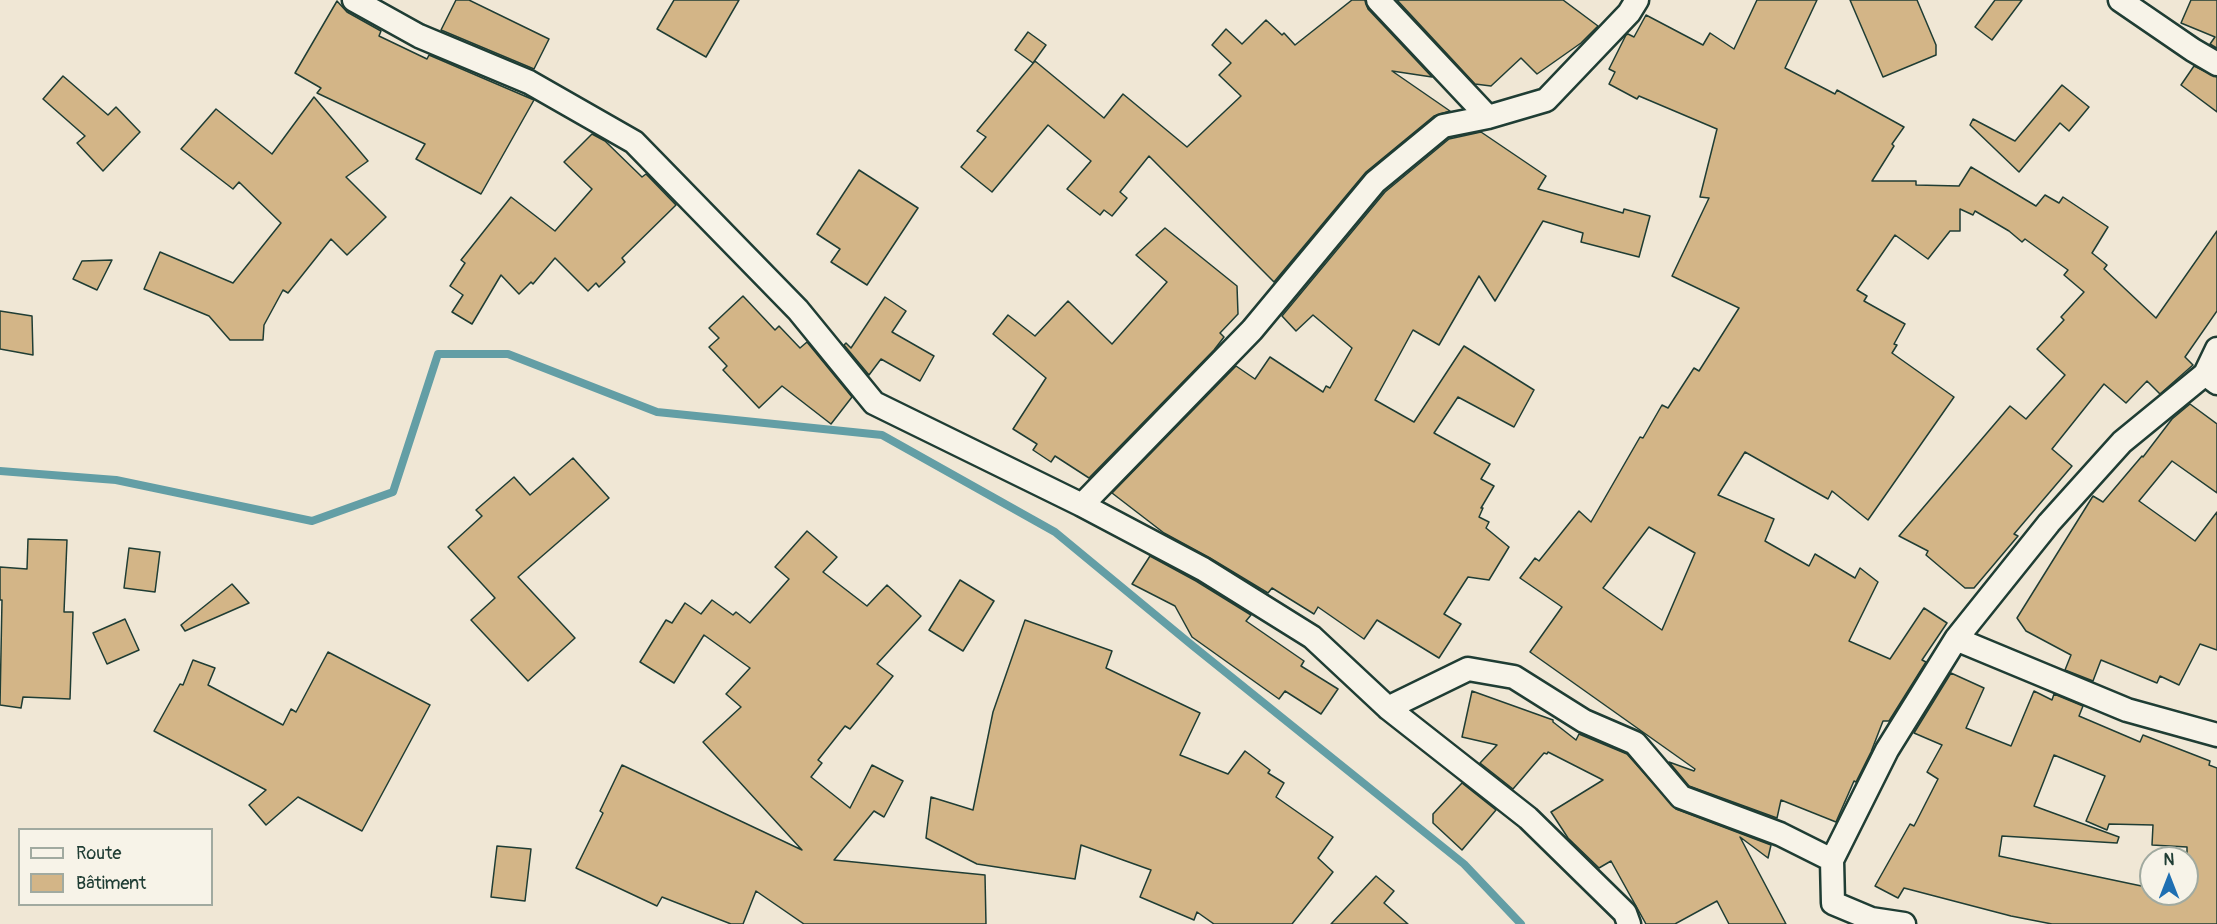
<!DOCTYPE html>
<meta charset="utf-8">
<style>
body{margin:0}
#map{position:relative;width:2217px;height:924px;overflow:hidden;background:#f0e7d5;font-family:Pangolin,sans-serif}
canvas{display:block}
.legend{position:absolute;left:18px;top:828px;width:195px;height:78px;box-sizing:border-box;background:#f7f3e8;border:2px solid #a1aaa0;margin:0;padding:8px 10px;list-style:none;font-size:18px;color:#1f3d34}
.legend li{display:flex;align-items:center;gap:12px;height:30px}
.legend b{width:30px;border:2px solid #a1aaa0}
.north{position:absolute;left:2139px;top:846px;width:60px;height:60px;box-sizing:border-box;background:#f7f3e8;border:2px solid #a1aaa0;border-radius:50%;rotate:0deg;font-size:16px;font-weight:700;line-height:24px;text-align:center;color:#1f3d34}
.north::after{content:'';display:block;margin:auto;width:21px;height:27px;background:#1f6fb2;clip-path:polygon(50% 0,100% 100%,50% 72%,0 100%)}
</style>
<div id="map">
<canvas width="2217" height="924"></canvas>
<ul class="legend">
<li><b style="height:8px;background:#f7f3e8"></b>Route</li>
<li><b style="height:16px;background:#d3b587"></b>Bâtiment</li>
</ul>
<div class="north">N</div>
</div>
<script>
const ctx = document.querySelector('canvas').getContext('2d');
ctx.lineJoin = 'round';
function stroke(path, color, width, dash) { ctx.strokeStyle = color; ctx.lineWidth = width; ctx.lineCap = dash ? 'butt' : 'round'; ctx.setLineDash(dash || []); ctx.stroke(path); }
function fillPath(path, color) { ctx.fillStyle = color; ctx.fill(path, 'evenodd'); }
stroke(new Path2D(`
 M 0,471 L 116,480 L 312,521 L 393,492 L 438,354 L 508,354 L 657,412 L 882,435 L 1055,532 L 1193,646 L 1464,864 L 1521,924`), '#639ea5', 8);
const building = new Path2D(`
 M 456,0 L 469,0 L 549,39 L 534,69 L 441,30 Z
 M 674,0 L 739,0 L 706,57 L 657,29 Z
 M 1352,0 L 1365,0 L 1368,9 L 1432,77 L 1392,71 L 1450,111 L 1434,116 L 1366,172 L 1274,282 L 1149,156 L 1120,192 L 1127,198 L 1112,216 L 1104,210 L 1100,215 L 1067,189 L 1091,161 L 1048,125 L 992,192 L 961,167 L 986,137 L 977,131 L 1035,61 L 1104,118 L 1123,94 L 1187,147 L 1241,96 L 1219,75 L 1231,63 L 1212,45 L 1226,29 L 1242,44 L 1266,20 L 1282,35 L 1284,33 L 1295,45 Z
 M 1397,0 L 1563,0 L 1598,26 L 1581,43 L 1537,74 L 1521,58 L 1491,86 L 1475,84 Z
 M 1757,0 L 1817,0 L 1785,68 L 1835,94 L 1837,90 L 1904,127 L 1892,144 L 1894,146 L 1872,181 L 1916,181 L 1916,185 L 1959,186 L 1971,167 L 2036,206 L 2045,195 L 2059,203 L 2063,197 L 2108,227 L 2092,253 L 2107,265 L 2104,269 L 2156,318 L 2217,231 L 2217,311 L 2185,357 L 2193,365 L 2160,394 L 2147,381 L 2126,403 L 2104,384 L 2052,449 L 2072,466 L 2014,534 L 2018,536 L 1974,588 L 1965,588 L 1926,555 L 1928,551 L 1899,536 L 2010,406 L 2026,419 L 2065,375 L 2037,349 L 2064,320 L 2061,317 L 2084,292 L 2064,275 L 2068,270 L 2025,239 L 2022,242 L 2009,231 L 1975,211 L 1973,215 L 1960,209 L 1960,231 L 1950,231 L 1928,259 L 1895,235 L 1857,290 L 1867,296 L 1864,301 L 1905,324 L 1894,344 L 1897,345 L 1892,353 L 1954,397 L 1868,520 L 1832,491 L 1828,499 L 1745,452 L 1718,495 L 1774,519 L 1765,541 L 1809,566 L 1815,554 L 1855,578 L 1860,568 L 1878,582 L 1849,641 L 1890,659 L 1924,608 L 1947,623 L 1922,660 L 1926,662 L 1889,721 L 1883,721 L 1871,752 L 1856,782 L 1854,781 L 1836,822 L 1781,800 L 1777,818 L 1689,786 L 1669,762 L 1694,771 L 1695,769 L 1530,652 L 1562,607 L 1520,578 L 1535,558 L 1539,561 L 1579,511 L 1591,522 L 1640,437 L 1643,438 L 1662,405 L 1668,408 L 1694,368 L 1699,371 L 1739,308 L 1672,276 L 1709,198 L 1700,197 L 1717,129 L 1639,96 L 1637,99 L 1609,84 L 1615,72 L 1609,69 L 1626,35 L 1628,34 L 1634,37 L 1646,15 L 1703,45 L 1710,33 L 1734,49 ZM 1649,527 L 1695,553 L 1662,630 L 1603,588 Z
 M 1850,0 L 1917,0 L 1936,45 L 1936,55 L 1883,77 Z
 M 1995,0 L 2022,0 L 1992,40 L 1975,27 Z
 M 2191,0 L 2217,0 L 2217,48 L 2210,44 L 2215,37 L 2181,23 Z
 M 337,1 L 347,12 L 381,31 L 379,36 L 427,59 L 429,55 L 534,100 L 481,194 L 416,159 L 425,144 L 317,93 L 321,88 L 295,73 Z
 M 1028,32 L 1046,45 L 1033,63 L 1015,50 Z
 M 2194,66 L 2217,77 L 2217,112 L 2181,85 Z
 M 63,76 L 108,115 L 116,107 L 140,132 L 103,171 L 77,143 L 85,136 L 43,99 Z
 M 2062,85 L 2089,107 L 2069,131 L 2060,123 L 2019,172 L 1970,125 L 1973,119 L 2015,141 Z
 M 314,97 L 368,161 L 346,177 L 386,217 L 347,255 L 331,239 L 288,293 L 283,290 L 264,325 L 263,340 L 230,340 L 209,316 L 144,289 L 160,252 L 233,283 L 281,223 L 239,182 L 233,189 L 181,149 L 216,109 L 272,154 Z
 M 1481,132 L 1546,176 L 1538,189 L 1623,213 L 1624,209 L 1650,216 L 1639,257 L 1581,242 L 1583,233 L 1543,221 L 1495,301 L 1479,276 L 1439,345 L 1413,330 L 1375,400 L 1414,422 L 1464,346 L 1534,390 L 1514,427 L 1458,397 L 1434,433 L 1490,464 L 1481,479 L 1494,486 L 1481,508 L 1483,508 L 1479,517 L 1489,522 L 1486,528 L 1509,547 L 1489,580 L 1468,577 L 1444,614 L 1461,624 L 1439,658 L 1377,620 L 1364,639 L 1318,607 L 1314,614 L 1272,588 L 1268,593 L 1210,558 L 1164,533 L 1112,493 L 1236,366 L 1255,379 L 1270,357 L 1323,392 L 1326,386 L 1330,388 L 1352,348 L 1313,315 L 1296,331 L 1282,316 L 1385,192 L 1449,139 Z
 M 592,134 L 605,141 L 642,177 L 646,174 L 676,205 L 622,258 L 625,262 L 599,287 L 596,283 L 588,291 L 555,258 L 533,284 L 531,282 L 519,294 L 501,275 L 472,324 L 452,312 L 463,295 L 450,286 L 465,263 L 461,260 L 511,197 L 555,231 L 592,189 L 564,162 Z
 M 859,170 L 918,208 L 867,285 L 831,262 L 840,249 L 817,234 Z
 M 1165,228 L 1237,286 L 1238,314 L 1220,333 L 1224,337 L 1214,350 L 1089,478 L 1055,456 L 1051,462 L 1033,450 L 1037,444 L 1013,429 L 1046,378 L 993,334 L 1008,315 L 1035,336 L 1068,301 L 1112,344 L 1167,282 L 1136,255 Z
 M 112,260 L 97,290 L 73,279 L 82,261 Z
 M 743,296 L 775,330 L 779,326 L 800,348 L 807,342 L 852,397 L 831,424 L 782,386 L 759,408 L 723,370 L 727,366 L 709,347 L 719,338 L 709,328 Z
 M 885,297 L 906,311 L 892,332 L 934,356 L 920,381 L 881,359 L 869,375 L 844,345 L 846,343 L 851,348 Z
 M 0,311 L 32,316 L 33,355 L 0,349 Z
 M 2190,404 L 2217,424 L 2217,493 L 2172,461 L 2139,501 L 2195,541 L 2217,512 L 2217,650 L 2200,644 L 2179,685 L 2160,676 L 2157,683 L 2101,660 L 2093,681 L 2065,670 L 2071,655 L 2026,631 L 2017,618 L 2093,496 L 2103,502 L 2142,456 L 2143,457 L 2172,419 Z
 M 573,458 L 609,498 L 518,577 L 575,638 L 528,681 L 471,620 L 495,598 L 448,547 L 482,516 L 476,510 L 514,477 L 530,495 Z
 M 807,531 L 837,557 L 823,572 L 867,606 L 887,585 L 921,616 L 877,664 L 893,676 L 850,729 L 845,726 L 818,760 L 822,763 L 811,777 L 850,808 L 872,765 L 903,781 L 884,817 L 874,811 L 834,860 L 985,875 L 986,924 L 804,924 L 756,891 L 743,924 L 731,924 L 662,897 L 657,906 L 576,868 L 603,813 L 600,811 L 622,765 L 802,850 L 703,742 L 741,707 L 726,694 L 750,668 L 704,635 L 674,683 L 640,662 L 666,620 L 672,623 L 685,603 L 701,614 L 712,600 L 733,615 L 736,612 L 750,623 L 789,579 L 775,567 Z
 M 28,539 L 67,540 L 64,612 L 73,612 L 70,699 L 23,697 L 21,708 L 0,705 L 2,600 L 0,600 L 0,567 L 27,569 Z
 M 129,548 L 160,552 L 155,592 L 124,588 Z
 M 1150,556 L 1196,581 L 1251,615 L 1246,621 L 1304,661 L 1301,666 L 1338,689 L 1321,714 L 1285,691 L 1279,699 L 1192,637 L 1175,606 L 1132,584 Z
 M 960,580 L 994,601 L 963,651 L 929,630 Z
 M 232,584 L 249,603 L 185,631 L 181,625 Z
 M 125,619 L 139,650 L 107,664 L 93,633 Z
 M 1025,620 L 1112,651 L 1106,668 L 1200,713 L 1180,755 L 1228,774 L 1245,751 L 1270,770 L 1268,773 L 1284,783 L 1276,797 L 1333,837 L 1318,858 L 1333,872 L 1292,924 L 1214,924 L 1197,912 L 1194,920 L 1140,897 L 1151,870 L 1081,845 L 1075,879 L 977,864 L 926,838 L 931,797 L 973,810 L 993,712 Z
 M 328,652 L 430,705 L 362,831 L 298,797 L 266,825 L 249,805 L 266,790 L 154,731 L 180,684 L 183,685 L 193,660 L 215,668 L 208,685 L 283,725 L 291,709 L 296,712 Z
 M 1951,673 L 1984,688 L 1966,728 L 2011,746 L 2034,691 L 2052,700 L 2054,694 L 2083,706 L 2079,716 L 2140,742 L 2143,735 L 2210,761 L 2209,765 L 2217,768 L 2217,924 L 2052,924 L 2011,916 L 1904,888 L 1898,898 L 1875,886 L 1910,824 L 1914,826 L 1938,779 L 1927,772 L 1942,745 L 1914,733 ZM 2054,755 L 2105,776 L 2086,821 L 2107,830 L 2109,824 L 2153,825 L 2152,845 L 2187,847 L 2187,896 L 2151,894 L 2151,888 L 1999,856 L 2002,836 L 2117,843 L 2119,837 L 2034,806 Z
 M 1472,691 L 1553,720 L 1553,722 L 1576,740 L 1579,734 L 1627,754 L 1676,809 L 1771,845 L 1768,858 L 1740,837 L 1786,924 L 1729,924 L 1717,901 L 1675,924 L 1646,924 L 1611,861 L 1599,868 L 1568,838 L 1551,812 L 1603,780 L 1548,752 L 1547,754 L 1544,753 L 1513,789 L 1480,763 L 1497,745 L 1462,737 Z
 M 1462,783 L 1496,810 L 1462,850 L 1433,823 L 1433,814 Z
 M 497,846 L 531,849 L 525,901 L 491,897 Z
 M 1376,876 L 1394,891 L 1384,903 L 1408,924 L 1331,924 Z`);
fillPath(building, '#d3b587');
stroke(building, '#1f3d34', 1.5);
const minor = new Path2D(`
 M 354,0 L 419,36 L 529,82 L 634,142 L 798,310 L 874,403 L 1082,505 L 1203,569 L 1312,637 L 1388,708 L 1528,818 L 1625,913 L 1629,924
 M 1378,0 L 1488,117
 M 2120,0 L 2193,50 L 2217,64
 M 2205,374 L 2217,349
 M 2217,383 L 2205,374 L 2122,442 L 2049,523 L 1956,639 L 2127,710 L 2217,735
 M 1082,505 L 1252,330 L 1375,182 L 1443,126 L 1488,117 L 1546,100 L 1629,13 L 1637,0
 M 1388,708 L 1468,669 L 1514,677 L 1584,721 L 1635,743 L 1681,797 L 1780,834 L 1832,860 L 1887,750 L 1956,639
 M 1832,860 L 1833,903 L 1871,919 L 1904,924`);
stroke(minor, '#1f3d34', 27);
stroke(minor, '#f7f3e8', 22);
</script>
